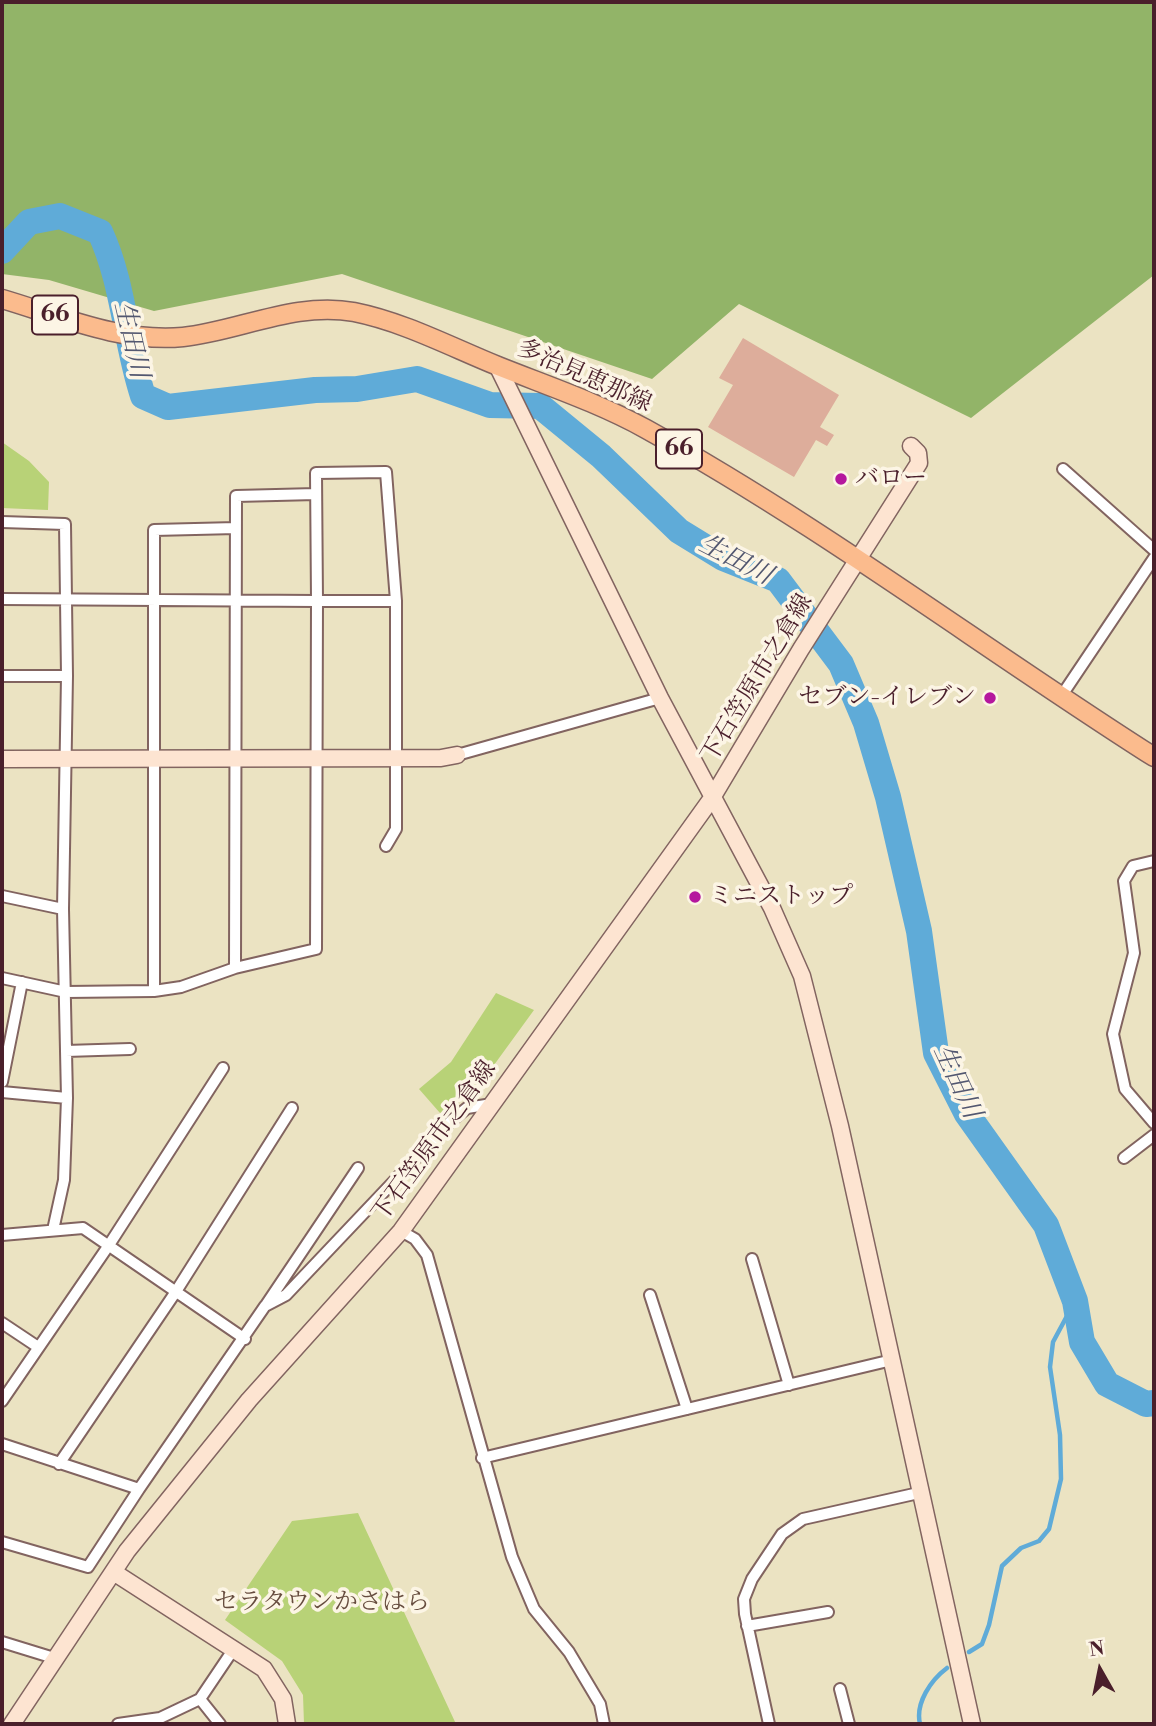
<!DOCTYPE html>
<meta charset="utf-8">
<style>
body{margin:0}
#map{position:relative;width:1156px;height:1726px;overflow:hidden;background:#ebe3c2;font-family:"Libre Bodoni",serif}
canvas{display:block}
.frame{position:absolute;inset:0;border:4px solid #4a1f2b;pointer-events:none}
.north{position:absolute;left:1065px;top:1635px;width:70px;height:70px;-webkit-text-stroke:5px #fcf5e5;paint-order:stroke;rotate:351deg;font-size:19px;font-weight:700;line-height:28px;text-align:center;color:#4a1f2b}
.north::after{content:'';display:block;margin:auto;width:24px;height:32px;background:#4a1f2b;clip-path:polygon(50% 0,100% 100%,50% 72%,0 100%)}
</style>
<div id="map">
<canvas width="1156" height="1726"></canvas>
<div class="frame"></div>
<div class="north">N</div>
</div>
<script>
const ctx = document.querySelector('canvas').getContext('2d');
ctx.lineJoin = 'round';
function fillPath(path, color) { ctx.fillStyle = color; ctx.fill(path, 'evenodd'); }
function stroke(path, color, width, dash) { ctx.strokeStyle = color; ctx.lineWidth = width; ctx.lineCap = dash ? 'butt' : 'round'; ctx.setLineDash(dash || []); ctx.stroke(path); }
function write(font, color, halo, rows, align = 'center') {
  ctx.font = font + ' "Libre Bodoni","Noto Serif JP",serif'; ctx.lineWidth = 7; ctx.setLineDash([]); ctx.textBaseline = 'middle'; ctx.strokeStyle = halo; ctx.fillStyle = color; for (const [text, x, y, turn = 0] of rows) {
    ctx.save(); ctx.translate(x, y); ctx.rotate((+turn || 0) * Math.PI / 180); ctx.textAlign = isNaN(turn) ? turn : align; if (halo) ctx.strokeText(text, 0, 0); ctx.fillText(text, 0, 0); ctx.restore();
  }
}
fillPath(new Path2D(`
 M 2,442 L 29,461 L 49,482 L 48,510 L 2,508 Z
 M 496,993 L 534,1010 L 478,1087 L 440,1113 L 419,1089 L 451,1062 Z
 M 358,1513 L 456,1724 L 304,1724 L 303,1695 L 282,1661 L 225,1620 L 292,1521 Z`), '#b8d277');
fillPath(new Path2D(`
 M 2,2 L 1154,2 L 1154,275 L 971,418 L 739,304 L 652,379 L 342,274 L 154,311 L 49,280 L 2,274 Z`), '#92b468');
stroke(new Path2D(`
 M 969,1652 L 982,1644 L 989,1625 L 1002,1566 L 1021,1548 L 1039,1541 L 1049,1529 L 1061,1479 L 1060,1435 L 1050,1367 L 1053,1342 L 1075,1301
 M 920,1724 C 915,1703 931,1680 947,1668`), '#5fabd8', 4.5);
stroke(new Path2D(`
 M 2,251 L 29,222 L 60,216 L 100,232 C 124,284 125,341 143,396 L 168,407 L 315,390 L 357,389 L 417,379 L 490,405 L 540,406 L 601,456 L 679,531 L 723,558 L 778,580 L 841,664 L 866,723 L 888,797 L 919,931 L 936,1053 L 967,1114 L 1046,1225 L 1075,1301 L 1082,1342 L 1107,1384 L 1146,1404 L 1154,1403`), '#5fabd8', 26);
fillPath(new Path2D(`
 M 743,338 L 839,395 L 820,427 L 834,435 L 827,446 L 816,440 L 794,477 L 708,427 L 733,385 L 719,378 Z`), '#ddad9b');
const street = new Path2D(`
 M 1063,469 L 1154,550
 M 2,522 L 65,524 L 67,676 L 63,909 L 67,1098 L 64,1180 L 53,1230
 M 2,599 L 317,601 L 316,949 L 235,968
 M 2,676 L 67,676
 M 1060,698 L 1154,558
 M 457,755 L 660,698
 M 386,846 L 396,829 L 396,601 L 317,601 L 316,473 L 386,472 L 396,601
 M 1154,861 L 1133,866 L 1124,881 L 1134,953 L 1113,1034 L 1125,1089 L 1154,1123
 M 2,896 L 63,909
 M 2,978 L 66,992 L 154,991 L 181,987 L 235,968 L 236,496 L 316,494
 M 154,991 L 154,530 L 236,528
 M 66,1051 L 130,1049
 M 2,1082 L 22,982
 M 2,1092 L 67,1098
 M 1124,1158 L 1154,1135
 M 401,1231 L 415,1239 L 427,1255 L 512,1557 L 534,1609 L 569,1652 L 600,1704 L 604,1724
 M 2,1235 L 83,1228 L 245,1339
 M 752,1259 L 789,1385
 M 650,1295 L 687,1409
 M 266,1305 L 358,1168
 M 2,1323 L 38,1347
 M 2,1401 L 109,1245 L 223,1068
 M 2,1444 L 139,1489 L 265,1306 L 286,1295 L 451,1121 L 467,1108 L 492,1104
 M 482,1458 L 892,1360
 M 59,1464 L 175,1293 L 292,1108
 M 2,1542 L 88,1567 L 139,1489
 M 747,1626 L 828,1612
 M 2,1642 L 54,1658
 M 840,1689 L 849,1724
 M 200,1699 L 220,1724
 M 118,1724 L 160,1718 L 200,1699 L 233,1650
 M 769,1724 L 745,1614 L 744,1599 L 752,1579 L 782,1534 L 803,1519 L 923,1492`);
const secondary = new Path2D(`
 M 497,365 L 660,698 L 772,908 L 802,976 L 840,1126 L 972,1724
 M 2,759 L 441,758 L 457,755
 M 115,1573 L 264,1669 L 283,1699 L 287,1724
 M 12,1724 L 127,1551 L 249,1400 L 401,1231 L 712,798 L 801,649 L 919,463 L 918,453 L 911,446`);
const primary = new Path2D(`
 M 2,299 C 60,316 121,343 183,337 C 239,331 296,301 354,312 C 404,322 451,347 498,366 C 548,386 599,403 646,429 C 823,527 984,649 1154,757`);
stroke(street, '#826460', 14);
stroke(secondary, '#826460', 19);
stroke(primary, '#826460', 21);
stroke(street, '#fff', 10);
stroke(secondary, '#fde4d1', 16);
stroke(primary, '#fbbb8d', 18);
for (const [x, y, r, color] of [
 [841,479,7,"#b5179e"],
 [990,698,7,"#b5179e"],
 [695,897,7,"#b5179e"]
]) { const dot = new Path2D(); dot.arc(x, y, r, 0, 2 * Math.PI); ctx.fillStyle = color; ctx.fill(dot); stroke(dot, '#fcf5e5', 2.5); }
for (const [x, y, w] of [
 [55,315,46],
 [679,449,46]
]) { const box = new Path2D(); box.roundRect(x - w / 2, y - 19.5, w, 39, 5); ctx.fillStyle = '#fcf5e5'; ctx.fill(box); stroke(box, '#4a1f2b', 2); }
write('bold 23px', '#4a1f2b', null, [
 ["66",55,315],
 ["66",679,449]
]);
write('24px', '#4a1f2b', '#fcf5e5', [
 ["多治見恵那線",584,377,24],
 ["下石笠原市之倉線",758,679,-59],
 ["下石笠原市之倉線",435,1142,-54]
]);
write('24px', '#4a1f2b', '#fcf5e5', [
 ["バロー",855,479],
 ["セブン-イレブン",976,698,"right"],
 ["ミニストップ",709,897]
], 'left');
write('24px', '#664c3e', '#fcf5e5', [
 ["セラタウンかさはら",322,1603]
]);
write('italic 26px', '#525770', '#fcf5e5', [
 ["生田川",130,340,77],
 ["生田川",735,561,27],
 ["生田川",956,1082,65]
]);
</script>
